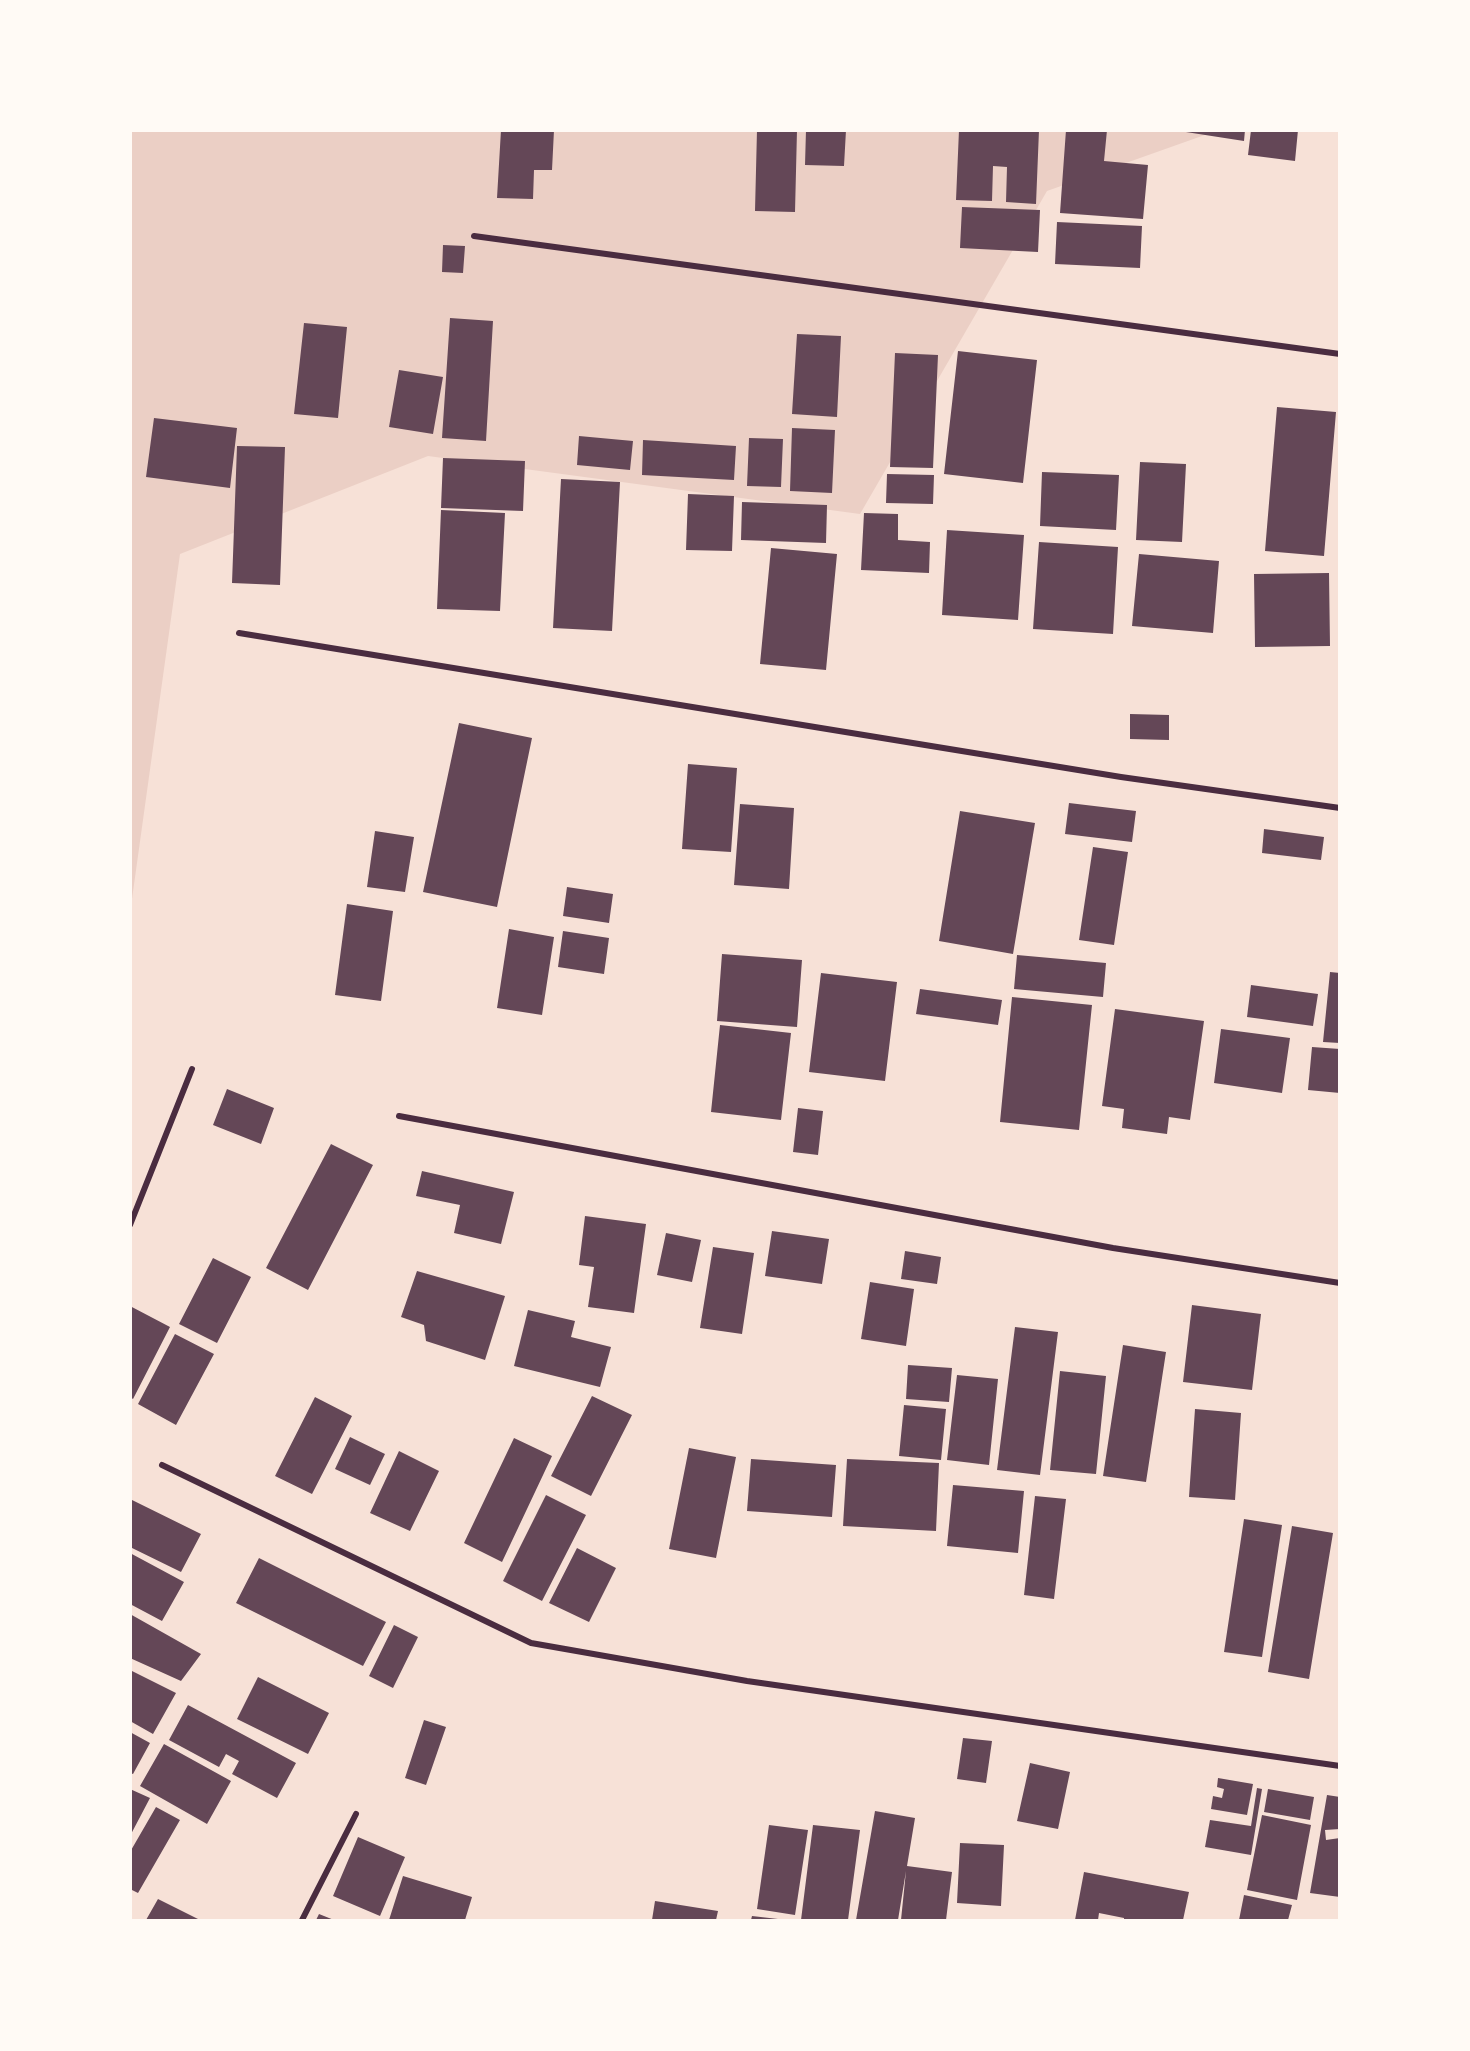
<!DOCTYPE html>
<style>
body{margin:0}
#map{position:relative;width:1470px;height:2051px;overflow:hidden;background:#f7e1d7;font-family:"Noto Sans",sans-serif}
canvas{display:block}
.frame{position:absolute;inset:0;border:132px solid #fffaf5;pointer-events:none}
</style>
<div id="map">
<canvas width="1470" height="2051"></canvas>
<div class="frame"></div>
</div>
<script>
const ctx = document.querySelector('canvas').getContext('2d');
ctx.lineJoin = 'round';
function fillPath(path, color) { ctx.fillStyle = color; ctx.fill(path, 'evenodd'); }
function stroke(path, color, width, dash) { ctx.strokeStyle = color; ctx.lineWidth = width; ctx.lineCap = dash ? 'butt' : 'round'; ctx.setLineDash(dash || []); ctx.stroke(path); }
fillPath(new Path2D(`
 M 131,131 L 1216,131 L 1047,191 L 860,514 L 428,456 L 180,554 L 131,906 Z`), '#ebcfc5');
fillPath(new Path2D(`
 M 501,130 L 554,130 L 552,170 L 534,170 L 533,199 L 497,198 Z
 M 757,130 L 797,130 L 795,212 L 755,211 Z
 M 806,130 L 846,130 L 844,166 L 805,165 Z
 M 959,130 L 1039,130 L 1036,204 L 1006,202 L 1007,167 L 993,166 L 992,201 L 956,200 Z
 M 1066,130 L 1107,130 L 1104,161 L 1148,165 L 1143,219 L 1060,213 Z
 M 1173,130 L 1245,130 L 1244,141 Z
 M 1251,130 L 1298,130 L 1295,161 L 1248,155 Z
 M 962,207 L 1040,210 L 1038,252 L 960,248 Z
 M 1057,222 L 1142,226 L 1140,268 L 1055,264 Z
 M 443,245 L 465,246 L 463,273 L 442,272 Z
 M 450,318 L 493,321 L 486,441 L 442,438 Z
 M 304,323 L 347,327 L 338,418 L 294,414 Z
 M 797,334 L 841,336 L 837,417 L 792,414 Z
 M 958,351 L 1037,360 L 1023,483 L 944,474 Z
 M 895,353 L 938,355 L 933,468 L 890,467 Z
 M 399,370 L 443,377 L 433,434 L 389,427 Z
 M 1277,407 L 1336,412 L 1324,556 L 1265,551 Z
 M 154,418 L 237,428 L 230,488 L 146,477 Z
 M 792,428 L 835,430 L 832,493 L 790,491 Z
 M 579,436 L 633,441 L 630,470 L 577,465 Z
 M 749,438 L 783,439 L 781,487 L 747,486 Z
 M 643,440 L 736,446 L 734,480 L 642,475 Z
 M 237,446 L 285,447 L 280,585 L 232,583 Z
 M 443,458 L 525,461 L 523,511 L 441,508 Z
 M 1140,462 L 1186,464 L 1182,542 L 1136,540 Z
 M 1042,472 L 1119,475 L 1116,530 L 1040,526 Z
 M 887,474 L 934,475 L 933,504 L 886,503 Z
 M 561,479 L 620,482 L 612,631 L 553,628 Z
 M 688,494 L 734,496 L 732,551 L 686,550 Z
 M 742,502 L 827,505 L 826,543 L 741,540 Z
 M 441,510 L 505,513 L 500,611 L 437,609 Z
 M 864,513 L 898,514 L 898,540 L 930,542 L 929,573 L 861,570 Z
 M 947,530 L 1024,535 L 1018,620 L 942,615 Z
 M 1039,542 L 1118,547 L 1113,634 L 1033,629 Z
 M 771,548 L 837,554 L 826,670 L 760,664 Z
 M 1139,554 L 1219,561 L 1213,633 L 1132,626 Z
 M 1329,573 L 1330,646 L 1255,647 L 1254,574 Z
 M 1130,714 L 1169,715 L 1169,740 L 1130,739 Z
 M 459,723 L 532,738 L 497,907 L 423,892 Z
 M 688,764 L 737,768 L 731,852 L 682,849 Z
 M 1069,803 L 1136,811 L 1132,842 L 1065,834 Z
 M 740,804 L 794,808 L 789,889 L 734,885 Z
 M 960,811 L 1035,823 L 1013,954 L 939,941 Z
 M 1264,829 L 1324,837 L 1321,860 L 1262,853 Z
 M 375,831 L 414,837 L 405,892 L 367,887 Z
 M 1093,847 L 1128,852 L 1114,945 L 1079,940 Z
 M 567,887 L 613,894 L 609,923 L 563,916 Z
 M 347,904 L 393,911 L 381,1001 L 335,995 Z
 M 509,929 L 554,937 L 542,1015 L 497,1008 Z
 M 563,931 L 609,938 L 604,974 L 558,967 Z
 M 722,954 L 802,960 L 797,1027 L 717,1021 Z
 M 1017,955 L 1106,963 L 1103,997 L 1014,989 Z
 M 1330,972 L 1340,973 L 1340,1043 L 1323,1042 Z
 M 821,973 L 897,982 L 885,1081 L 809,1072 Z
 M 1251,985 L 1318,994 L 1313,1026 L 1247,1017 Z
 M 920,989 L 1002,1000 L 998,1025 L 916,1014 Z
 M 1012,997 L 1092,1005 L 1079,1130 L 1000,1122 Z
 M 1115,1009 L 1204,1021 L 1190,1120 L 1169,1117 L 1167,1134 L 1122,1128 L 1124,1109 L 1102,1106 Z
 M 720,1025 L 791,1033 L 781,1120 L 711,1112 Z
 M 1221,1029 L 1290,1038 L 1282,1093 L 1214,1083 Z
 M 1312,1047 L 1340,1049 L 1340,1093 L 1308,1090 Z
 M 227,1089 L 274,1108 L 261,1144 L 213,1125 Z
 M 798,1108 L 823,1111 L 818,1155 L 793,1152 Z
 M 331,1144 L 373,1165 L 308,1290 L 266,1268 Z
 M 422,1171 L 514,1192 L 501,1244 L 454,1233 L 460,1205 L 416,1196 Z
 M 585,1216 L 646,1224 L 634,1313 L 588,1307 L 594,1267 L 579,1265 Z
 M 772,1231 L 829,1239 L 822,1284 L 765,1276 Z
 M 666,1233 L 701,1240 L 692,1282 L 657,1275 Z
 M 713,1247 L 754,1253 L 742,1334 L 700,1328 Z
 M 905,1251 L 941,1257 L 937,1284 L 901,1279 Z
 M 213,1258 L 251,1277 L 217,1343 L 179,1324 Z
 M 417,1271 L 505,1296 L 485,1360 L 426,1341 L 424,1325 L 401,1317 Z
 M 870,1282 L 914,1289 L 906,1346 L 861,1339 Z
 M 1192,1305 L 1261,1314 L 1252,1390 L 1183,1382 Z
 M 130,1306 L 170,1327 L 133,1399 L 130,1397 Z
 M 528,1310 L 575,1321 L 571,1337 L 611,1347 L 600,1387 L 514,1366 Z
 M 1015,1327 L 1058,1332 L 1040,1475 L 997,1470 Z
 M 175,1334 L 214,1354 L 176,1425 L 138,1404 Z
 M 1123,1345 L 1166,1352 L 1146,1482 L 1103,1476 Z
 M 908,1365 L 952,1368 L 949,1402 L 906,1399 Z
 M 1060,1371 L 1106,1376 L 1096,1474 L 1050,1470 Z
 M 957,1375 L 998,1379 L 989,1465 L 947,1460 Z
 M 592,1396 L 632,1415 L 591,1496 L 551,1476 Z
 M 315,1397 L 352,1416 L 312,1494 L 275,1476 Z
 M 904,1405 L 946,1409 L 941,1460 L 899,1456 Z
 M 1195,1409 L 1241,1413 L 1235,1500 L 1189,1497 Z
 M 350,1437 L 385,1454 L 370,1485 L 335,1469 Z
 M 514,1438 L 552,1456 L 502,1562 L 464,1543 Z
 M 689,1448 L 736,1457 L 716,1558 L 669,1549 Z
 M 399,1451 L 439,1471 L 410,1531 L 370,1513 Z
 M 751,1459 L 836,1465 L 832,1517 L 747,1511 Z
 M 847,1459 L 939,1463 L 936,1531 L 843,1526 Z
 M 953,1485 L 1024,1491 L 1018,1553 L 947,1546 Z
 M 546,1495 L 586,1515 L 542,1601 L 503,1581 Z
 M 1035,1496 L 1066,1499 L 1054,1599 L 1024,1595 Z
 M 130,1499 L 201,1534 L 181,1572 L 130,1547 Z
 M 1244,1519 L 1282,1525 L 1262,1657 L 1224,1652 Z
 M 1292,1526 L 1333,1533 L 1309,1679 L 1268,1672 Z
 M 577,1548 L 616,1568 L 589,1622 L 549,1603 Z
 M 130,1553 L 184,1582 L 162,1621 L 130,1604 Z
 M 259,1558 L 386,1622 L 363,1666 L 236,1603 Z
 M 130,1614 L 201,1654 L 181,1681 L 130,1658 Z
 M 394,1625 L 418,1637 L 393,1688 L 369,1676 Z
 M 130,1670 L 176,1693 L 153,1734 L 130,1721 Z
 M 258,1677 L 329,1713 L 308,1754 L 237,1719 Z
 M 188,1705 L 296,1763 L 277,1798 L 232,1774 L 239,1761 L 226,1754 L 219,1767 L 169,1740 Z
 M 424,1720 L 446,1727 L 426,1785 L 405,1778 Z
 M 130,1732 L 150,1743 L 133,1774 L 130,1773 Z
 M 963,1738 L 992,1741 L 986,1783 L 957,1779 Z
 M 164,1744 L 231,1781 L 207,1824 L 140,1786 Z
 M 1030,1763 L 1070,1772 L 1058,1829 L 1017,1821 Z
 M 1218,1778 L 1253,1784 L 1247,1815 L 1211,1809 L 1213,1796 L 1222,1798 L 1224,1789 L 1217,1787 Z
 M 1257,1788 L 1262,1789 L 1251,1855 L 1205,1847 L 1210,1820 L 1251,1826 Z
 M 130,1789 L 150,1798 L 130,1836 Z
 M 1268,1789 L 1314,1797 L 1310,1820 L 1264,1812 Z
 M 1327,1795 L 1340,1797 L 1340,1829 L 1325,1830 L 1326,1840 L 1340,1838 L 1340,1897 L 1310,1893 Z
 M 156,1807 L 180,1820 L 138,1893 L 130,1889 L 130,1852 Z
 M 875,1811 L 915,1818 L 907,1866 L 952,1872 L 946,1920 L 901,1920 L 906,1871 L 898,1920 L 856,1920 Z
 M 1262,1815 L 1311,1825 L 1297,1900 L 1247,1890 Z
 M 769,1825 L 808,1830 L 795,1915 L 757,1909 Z
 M 813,1825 L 860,1830 L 848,1920 L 801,1920 Z
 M 358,1837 L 405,1857 L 380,1916 L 333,1896 Z
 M 960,1843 L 1004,1845 L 1001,1906 L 957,1903 Z
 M 1084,1872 L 1189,1892 L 1183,1920 L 1124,1920 L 1124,1918 L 1099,1913 L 1098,1920 L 1075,1920 Z
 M 403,1876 L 472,1897 L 465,1920 L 389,1920 Z
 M 1244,1895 L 1292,1905 L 1288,1920 L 1239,1920 Z
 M 158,1899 L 200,1920 L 146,1920 Z
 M 655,1901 L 718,1911 L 716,1920 L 652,1920 Z
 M 319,1914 L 334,1920 L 316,1920 Z
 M 752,1916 L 778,1919 L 778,1920 L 751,1920 Z`), '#644757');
stroke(new Path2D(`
 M 474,236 L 1340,354
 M 239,633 L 1121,777 L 1340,808
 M 399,1116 L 1113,1248 L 1340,1283
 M 130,1225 L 192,1069
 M 162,1465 L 531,1643 L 747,1681 L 1340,1766
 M 302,1920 L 356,1814`), '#4a2c40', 6);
</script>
